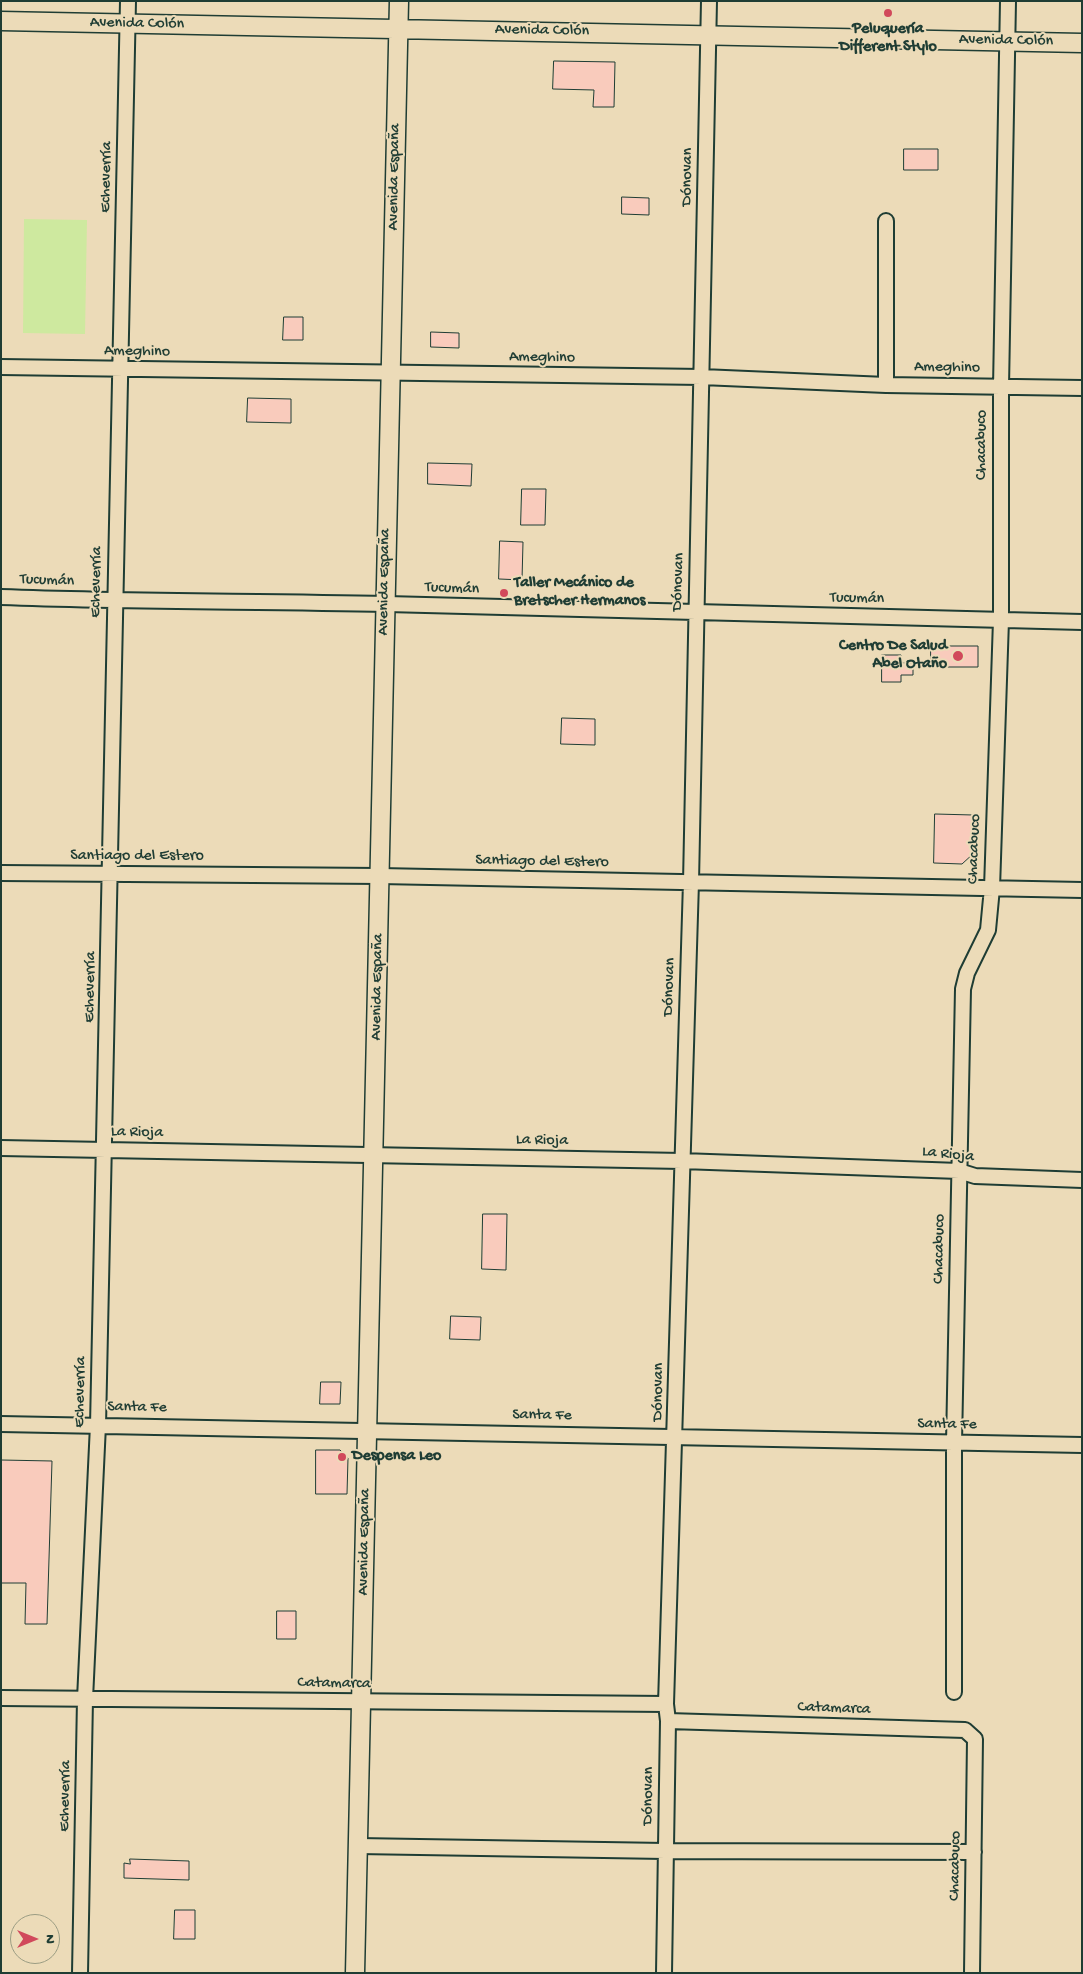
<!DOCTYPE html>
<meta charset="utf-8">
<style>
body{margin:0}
#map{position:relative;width:1083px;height:1974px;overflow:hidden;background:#ecdbb8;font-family:"Gochi Hand",sans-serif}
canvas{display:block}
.frame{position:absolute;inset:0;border:2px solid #1f3d34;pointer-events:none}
.north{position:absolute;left:10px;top:1914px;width:50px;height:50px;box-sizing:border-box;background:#ecdbb8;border:1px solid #9a9c83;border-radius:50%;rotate:90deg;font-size:14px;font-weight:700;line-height:20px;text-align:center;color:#1f3d34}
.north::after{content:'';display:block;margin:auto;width:18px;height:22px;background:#d1495b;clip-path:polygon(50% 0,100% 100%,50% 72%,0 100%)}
</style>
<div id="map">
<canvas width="1083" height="1974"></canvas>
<div class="frame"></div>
<div class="north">N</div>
</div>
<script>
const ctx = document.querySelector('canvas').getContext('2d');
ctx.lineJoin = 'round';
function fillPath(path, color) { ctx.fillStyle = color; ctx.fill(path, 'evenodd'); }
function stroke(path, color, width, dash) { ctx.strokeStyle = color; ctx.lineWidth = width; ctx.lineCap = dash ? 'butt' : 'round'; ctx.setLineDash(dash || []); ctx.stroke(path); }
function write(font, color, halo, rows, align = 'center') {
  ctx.font = font + ' "Gochi Hand",sans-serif'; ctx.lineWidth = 4; ctx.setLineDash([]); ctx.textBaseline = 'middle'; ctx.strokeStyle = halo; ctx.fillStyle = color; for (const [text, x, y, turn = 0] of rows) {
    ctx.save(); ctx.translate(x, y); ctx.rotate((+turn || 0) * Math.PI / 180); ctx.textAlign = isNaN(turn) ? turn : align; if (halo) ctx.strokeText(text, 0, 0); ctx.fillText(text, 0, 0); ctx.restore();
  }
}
fillPath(new Path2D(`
 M 24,219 L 87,220 L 85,334 L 23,333 Z`), '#cee99f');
const building = new Path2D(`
 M 554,61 L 615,62 L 614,107 L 593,107 L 594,90 L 553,89 Z
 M 904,149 L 938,149 L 938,170 L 904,170 Z
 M 622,197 L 649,198 L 649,215 L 622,214 Z
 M 284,317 L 303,317 L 303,340 L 283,340 Z
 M 431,332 L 459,333 L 459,348 L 431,347 Z
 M 248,398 L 291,399 L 291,423 L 247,422 Z
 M 428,463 L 472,464 L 471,486 L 428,484 Z
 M 522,489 L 546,489 L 545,525 L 521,525 Z
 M 500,541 L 523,542 L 522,580 L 499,579 Z
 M 931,646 L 978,646 L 978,667 L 931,667 Z
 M 882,655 L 901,655 L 901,663 L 913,663 L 913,675 L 901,675 L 901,682 L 882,682 Z
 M 562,718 L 595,719 L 595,745 L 561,744 Z
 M 935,814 L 973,815 L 975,817 L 974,853 L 962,864 L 934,863 Z
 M 483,1214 L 507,1214 L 506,1270 L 482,1269 Z
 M 451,1316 L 481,1317 L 480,1340 L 450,1339 Z
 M 321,1382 L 341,1382 L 340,1404 L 320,1404 Z
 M 316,1450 L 340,1450 L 348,1458 L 347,1494 L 316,1494 Z
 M 1,1460 L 52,1461 L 47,1624 L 25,1624 L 26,1583 L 1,1583 Z
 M 277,1611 L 296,1611 L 296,1639 L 277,1639 Z
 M 130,1859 L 189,1861 L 189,1880 L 124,1878 L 124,1863 L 130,1864 Z
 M 175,1910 L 195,1910 L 195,1939 L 174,1939 Z`);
fillPath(building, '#f9cbbc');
stroke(building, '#1f3d34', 1);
const minor = new Path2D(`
 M 886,221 L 886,385
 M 1,367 L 702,377 L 886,385 L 1082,388
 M 1,597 C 130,602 258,601 387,604 C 618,610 850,617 1082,622
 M 1,873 L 380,876 L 1082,890
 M 1,1148 L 682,1161 L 959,1171 L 975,1176 L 1082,1180
 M 1,1424 L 1082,1445
 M 954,1692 L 954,1443 L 963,989 L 967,973 L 988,930 L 992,888 L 1001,620 L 1001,387 L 1008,1
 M 1,1698 L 666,1704
 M 668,1721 L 965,1730 L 975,1739 L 972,1973
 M 358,1846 L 665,1851 L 974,1852
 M 80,1973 L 85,1699 L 98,1425 L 128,1
 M 664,1973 L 668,1721 L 666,1704 L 691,882 L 709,1`);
const tertiary = new Path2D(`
 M 1,21 L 1082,43
 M 355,1973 L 399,1`);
stroke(minor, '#1f3d34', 18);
stroke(tertiary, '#1f3d34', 21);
stroke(minor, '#ecdbb8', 14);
stroke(tertiary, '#ecdbb8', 18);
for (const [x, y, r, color] of [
 [888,13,5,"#d1495b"],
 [504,593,5,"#d1495b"],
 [958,656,6,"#d1495b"],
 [342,1457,5,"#d1495b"]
]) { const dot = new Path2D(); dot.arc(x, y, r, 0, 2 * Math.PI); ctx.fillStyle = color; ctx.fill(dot); stroke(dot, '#ecdbb8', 2); }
write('16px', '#1f3d34', '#ecdbb8', [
 ["Avenida Colón",137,24,1],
 ["Avenida Colón",542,31,1],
 ["Avenida Colón",1006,41,1],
 ["Echeverría",107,177,-89],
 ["Avenida España",395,177,-89],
 ["Dónovan",688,177,-89],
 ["Ameghino",137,352,1],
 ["Ameghino",542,358,1],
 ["Ameghino",947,368,1],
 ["Chacabuco",983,445,-90],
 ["Tucumán",47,581,2],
 ["Echeverría",97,582,-89],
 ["Avenida España",385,582,-89],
 ["Dónovan",679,582,-88],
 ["Tucumán",452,589,2],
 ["Tucumán",857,599,1],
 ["Chacabuco",975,849,-88],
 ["Santiago del Estero",137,857],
 ["Santiago del Estero",542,862,1],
 ["Echeverría",91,987,-89],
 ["Avenida España",378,987,-89],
 ["Dónovan",670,987,-88],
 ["La Rioja",137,1133,1],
 ["La Rioja",542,1141,1],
 ["La Rioja",948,1155,6],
 ["Chacabuco",940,1249,-89],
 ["Echeverría",81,1392,-89],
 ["Dónovan",659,1392,-89],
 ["Santa Fe",137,1408,1],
 ["Santa Fe",542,1416,1],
 ["Santa Fe",947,1425,1],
 ["Avenida España",365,1542,-89],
 ["Catamarca",334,1684,1],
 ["Catamarca",834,1709,2],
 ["Echeverría",66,1796,-89],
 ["Dónovan",649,1796,-89],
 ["Chacabuco",956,1866,-89]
]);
write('bold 16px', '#1f3d34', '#ecdbb8', [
 ["Peluquería",888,30,"center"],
 ["Different Stylo",888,48,"center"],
 ["Taller Mecánico de",514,584],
 ["Bretscher Hermanos",514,602],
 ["Centro De Salud",947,647,"right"],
 ["Abel Otaño",947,665,"right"],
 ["Despensa Leo",352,1457]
], 'left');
</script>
